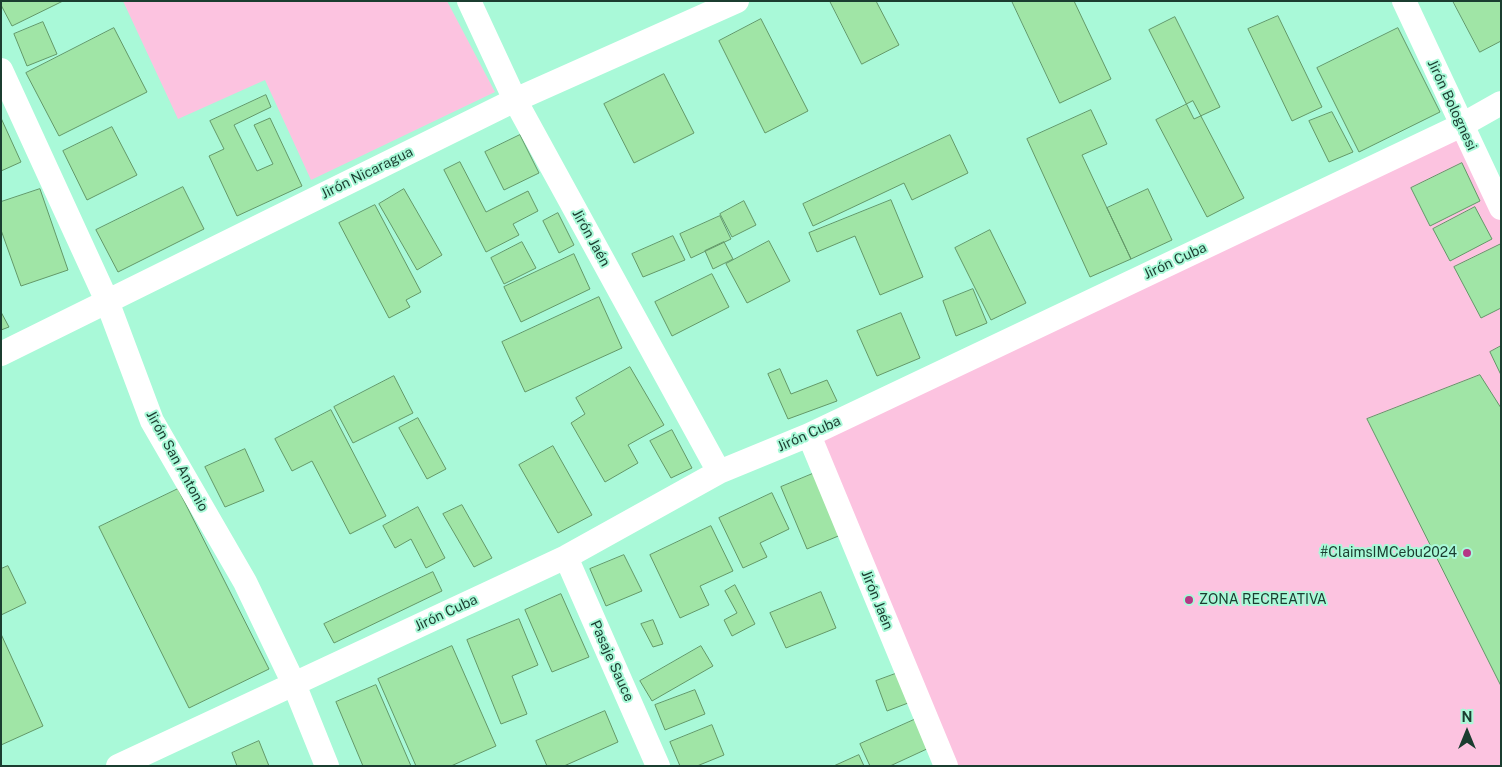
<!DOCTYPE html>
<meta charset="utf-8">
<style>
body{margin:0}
#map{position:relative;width:1502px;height:767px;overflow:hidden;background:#a9f9d8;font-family:"Public Sans",sans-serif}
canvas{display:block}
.frame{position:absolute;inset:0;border:2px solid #1b3d30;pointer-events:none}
.north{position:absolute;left:1442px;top:707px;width:50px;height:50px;-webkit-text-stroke:4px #a9f9d8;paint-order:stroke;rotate:0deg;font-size:14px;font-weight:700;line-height:20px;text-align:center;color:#1b3d30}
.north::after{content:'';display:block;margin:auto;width:18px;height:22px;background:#1b3d30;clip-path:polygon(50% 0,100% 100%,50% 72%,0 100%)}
</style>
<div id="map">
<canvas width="1502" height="767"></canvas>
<div class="frame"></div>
<div class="north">N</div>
</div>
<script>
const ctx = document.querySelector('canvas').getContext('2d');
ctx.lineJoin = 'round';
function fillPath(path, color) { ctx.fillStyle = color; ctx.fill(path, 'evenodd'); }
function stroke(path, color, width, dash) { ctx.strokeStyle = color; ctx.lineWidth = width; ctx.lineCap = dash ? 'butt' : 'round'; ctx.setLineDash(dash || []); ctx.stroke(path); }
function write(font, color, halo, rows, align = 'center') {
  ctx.font = font + ' "Public Sans",sans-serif'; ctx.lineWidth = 4; ctx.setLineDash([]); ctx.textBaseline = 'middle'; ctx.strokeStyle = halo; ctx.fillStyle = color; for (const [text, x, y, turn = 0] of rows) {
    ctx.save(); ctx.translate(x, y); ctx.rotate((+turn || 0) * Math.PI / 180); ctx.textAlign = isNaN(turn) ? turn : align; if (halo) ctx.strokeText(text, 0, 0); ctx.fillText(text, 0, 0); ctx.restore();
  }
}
fillPath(new Path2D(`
 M 123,1 L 447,1 L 495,92 L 311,180 L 265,80 L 178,119 Z
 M 1462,125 L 1501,204 L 1501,766 L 946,766 L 809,435 Z`), '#fcc3e0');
const building = new Path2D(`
 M 1,1 L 63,1 L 12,26 L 1,5 Z
 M 830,1 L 876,1 L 899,45 L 862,64 Z
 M 1012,1 L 1074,1 L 1111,79 L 1060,103 Z
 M 1453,1 L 1501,1 L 1501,41 L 1480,52 Z
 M 1278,16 L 1322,107 L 1292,121 L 1248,29 Z
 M 1175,17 L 1220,107 L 1194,119 L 1149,30 Z
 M 761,19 L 808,111 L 765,133 L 719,41 Z
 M 43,22 L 57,54 L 27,66 L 14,34 Z
 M 114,28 L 147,92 L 59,136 L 26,73 Z
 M 1398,28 L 1440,112 L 1359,152 L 1317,68 Z
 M 664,74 L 694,133 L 634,163 L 604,104 Z
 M 266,95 L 271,107 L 234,125 L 257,171 L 273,164 L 254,125 L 270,118 L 302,186 L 237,216 L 209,156 L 224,149 L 210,121 Z
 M 1193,101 L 1244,198 L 1207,217 L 1156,120 Z
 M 1091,110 L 1107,144 L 1082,155 L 1131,259 L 1090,277 L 1027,139 Z
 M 1332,112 L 1353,152 L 1329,162 L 1309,121 Z
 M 1,118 L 21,162 L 1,171 Z
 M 112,127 L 137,175 L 87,200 L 63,151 Z
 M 520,135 L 539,173 L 504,190 L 485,152 Z
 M 950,135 L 968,173 L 912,200 L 904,183 L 813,226 L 803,204 Z
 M 460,162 L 486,212 L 528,191 L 538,211 L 513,224 L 519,235 L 486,252 L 444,170 Z
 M 1462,163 L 1480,201 L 1430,226 L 1411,188 Z
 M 183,187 L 204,229 L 118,272 L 96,230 Z
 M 40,189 L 68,270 L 21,286 L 1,230 L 1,202 Z
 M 404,189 L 442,255 L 417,270 L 379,204 Z
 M 1148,189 L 1172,240 L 1131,259 L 1107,208 Z
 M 891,200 L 923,277 L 880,295 L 855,236 L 817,252 L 809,233 Z
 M 744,201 L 756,225 L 732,237 L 720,214 Z
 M 375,205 L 421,292 L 406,300 L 410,307 L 389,318 L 339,223 Z
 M 1475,207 L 1492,239 L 1450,261 L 1433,229 Z
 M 558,213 L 574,245 L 559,253 L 543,221 Z
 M 720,216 L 731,239 L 691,258 L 680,234 Z
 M 990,230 L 1026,303 L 991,320 L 955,248 Z
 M 673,236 L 685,260 L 643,277 L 632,254 Z
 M 769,241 L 790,281 L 747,303 L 726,264 Z
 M 522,242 L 536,268 L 504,284 L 491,258 Z
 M 724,242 L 733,259 L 713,269 L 705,251 Z
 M 1501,244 L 1501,308 L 1481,318 L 1454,267 Z
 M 574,254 L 590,289 L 521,322 L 504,287 Z
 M 712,274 L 729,307 L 672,336 L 655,302 Z
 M 973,289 L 987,323 L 956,336 L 943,301 Z
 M 599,297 L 622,348 L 525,392 L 502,342 Z
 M 1,312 L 9,327 L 1,330 Z
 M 901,313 L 920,358 L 877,376 L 857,331 Z
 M 1501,346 L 1501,375 L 1490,352 Z
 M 630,367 L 664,425 L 628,445 L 638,463 L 605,482 L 571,423 L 585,414 L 576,398 Z
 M 780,369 L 791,394 L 827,380 L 837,401 L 788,419 L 768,374 Z
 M 1480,375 L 1501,408 L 1501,686 L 1367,419 Z
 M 394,376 L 413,413 L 353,443 L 334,407 Z
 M 331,410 L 386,516 L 350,534 L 312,461 L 292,471 L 275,439 Z
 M 418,418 L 446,469 L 427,479 L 399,428 Z
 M 672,430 L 692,468 L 671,478 L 650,441 Z
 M 553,446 L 592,515 L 558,533 L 519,465 Z
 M 245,449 L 264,491 L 225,507 L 205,467 Z
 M 822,470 L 848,532 L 807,549 L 781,487 Z
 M 178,489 L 269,669 L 189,708 L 99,527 Z
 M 772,493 L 789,529 L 760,543 L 767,557 L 743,568 L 719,518 Z
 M 462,505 L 492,558 L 474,567 L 443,514 Z
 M 418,507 L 445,558 L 426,568 L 411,539 L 395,548 L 383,526 Z
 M 711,526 L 733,571 L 700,586 L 709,605 L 680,618 L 650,555 Z
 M 624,555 L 642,591 L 606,606 L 590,569 Z
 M 8,566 L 26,603 L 1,615 L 1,569 Z
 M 433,572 L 442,591 L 334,643 L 324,624 Z
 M 735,585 L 755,624 L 732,636 L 724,620 L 737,613 L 725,591 Z
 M 821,592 L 836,628 L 786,648 L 770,613 Z
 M 561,594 L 589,657 L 552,672 L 525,610 Z
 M 519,619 L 538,665 L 512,676 L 527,714 L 501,724 L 467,640 Z
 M 653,620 L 663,644 L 653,647 L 641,624 Z
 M 1,634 L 43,726 L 1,745 Z
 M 452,646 L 496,746 L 451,766 L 416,766 L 378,679 Z
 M 701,646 L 713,666 L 652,701 L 640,681 Z
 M 906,670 L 916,700 L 887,711 L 876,681 Z
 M 376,685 L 411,766 L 363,766 L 336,702 Z
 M 695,690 L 705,714 L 665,730 L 655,705 Z
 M 605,711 L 618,742 L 564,766 L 547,766 L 536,741 Z
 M 916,719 L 929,748 L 890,766 L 870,766 L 860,744 Z
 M 712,725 L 724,755 L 697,766 L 680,766 L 670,742 Z
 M 259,741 L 269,766 L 237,766 L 232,753 Z
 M 859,755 L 864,766 L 834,766 Z`);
fillPath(building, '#a0e5a6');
stroke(building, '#639868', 1);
stroke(new Path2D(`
 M 469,1 L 515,100 L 719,472
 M 1404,1 L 1501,208
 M 1,70 L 107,301 L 152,421 L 245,582 L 294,684 L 327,766
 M 1,354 L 515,100 L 737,1
 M 809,435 L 946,766
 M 566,557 L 658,766
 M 118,766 L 566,557 L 719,472 L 809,435 L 1462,125 L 1501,103`), '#fff', 24);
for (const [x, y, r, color] of [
 [1467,553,5,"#b53785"],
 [1189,600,5,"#b53785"]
]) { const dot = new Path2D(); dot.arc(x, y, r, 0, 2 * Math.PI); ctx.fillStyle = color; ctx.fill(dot); stroke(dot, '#a9f9d8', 2); }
write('14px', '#1b3d30', '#a9f9d8', [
 ["Jirón Bolognesi",1452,105,65],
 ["Jirón Nicaragua",367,173,-26],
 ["Jirón Jaén",591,238,61],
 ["Jirón Cuba",1175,261,-25],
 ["Jirón Cuba",809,434,-24],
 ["Jirón San Antonio",177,461,61],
 ["Jirón Jaén",877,600,68],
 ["Jirón Cuba",446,613,-25],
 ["Pasaje Sauce",612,661,66]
]);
write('14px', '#1b3d30', '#a9f9d8', [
 ["#ClaimsIMCebu2024",1457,553],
 ["ZONA RECREATIVA",1199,600,"left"]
], 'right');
</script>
